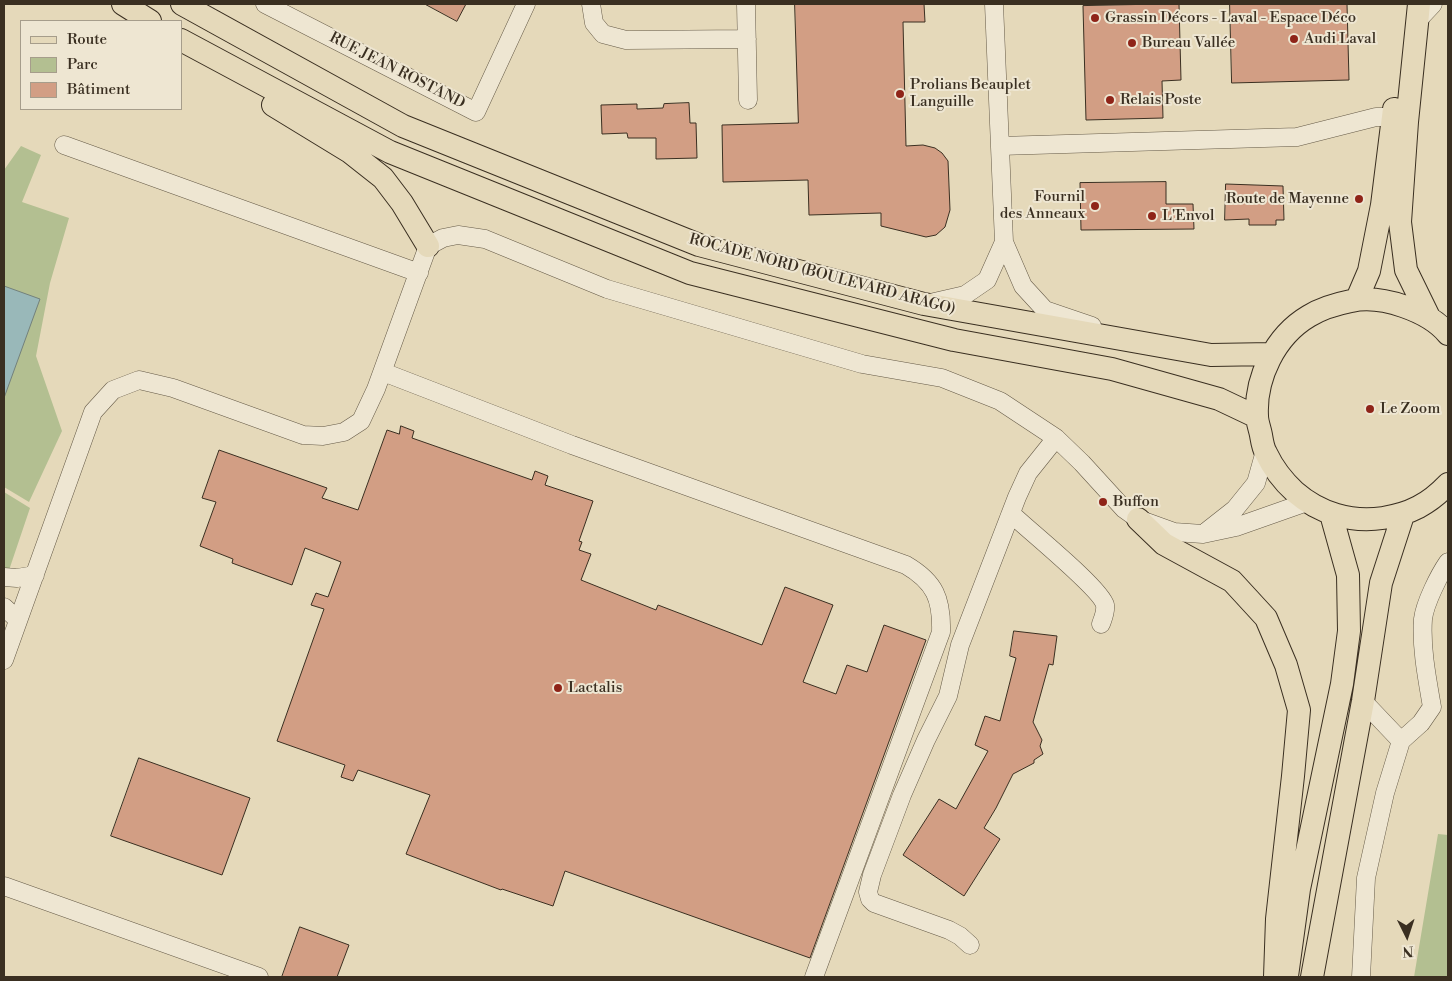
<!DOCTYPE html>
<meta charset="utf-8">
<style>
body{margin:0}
#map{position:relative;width:1452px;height:981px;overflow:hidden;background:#e5d9ba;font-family:"Libre Bodoni",serif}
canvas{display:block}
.frame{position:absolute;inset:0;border:5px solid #3a2f21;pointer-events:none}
.legend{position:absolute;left:20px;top:20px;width:162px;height:90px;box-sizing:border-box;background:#eee6d2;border:1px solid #a69d8b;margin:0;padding:6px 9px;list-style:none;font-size:15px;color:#3a2f21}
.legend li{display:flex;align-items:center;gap:10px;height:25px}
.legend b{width:25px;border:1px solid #a69d8b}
.north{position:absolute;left:1382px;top:911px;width:50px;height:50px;-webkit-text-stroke:4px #eee6d2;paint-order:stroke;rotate:176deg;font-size:14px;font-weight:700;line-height:20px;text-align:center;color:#3a2f21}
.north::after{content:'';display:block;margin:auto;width:18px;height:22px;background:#3a2f21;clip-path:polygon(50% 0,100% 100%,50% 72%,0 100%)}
</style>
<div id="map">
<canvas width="1452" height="981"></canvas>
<div class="frame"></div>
<ul class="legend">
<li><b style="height:6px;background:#e5d9ba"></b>Route</li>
<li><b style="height:14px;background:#b3bf91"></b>Parc</li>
<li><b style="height:14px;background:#d29e84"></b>Bâtiment</li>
</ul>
<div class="north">N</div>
</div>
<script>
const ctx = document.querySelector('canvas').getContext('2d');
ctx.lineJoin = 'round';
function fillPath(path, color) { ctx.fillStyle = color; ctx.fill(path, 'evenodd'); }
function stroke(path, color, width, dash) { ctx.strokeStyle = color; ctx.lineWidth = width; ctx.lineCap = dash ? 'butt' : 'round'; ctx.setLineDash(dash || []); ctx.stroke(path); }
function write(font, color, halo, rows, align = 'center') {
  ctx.font = font + ' "Libre Bodoni",serif'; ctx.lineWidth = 4; ctx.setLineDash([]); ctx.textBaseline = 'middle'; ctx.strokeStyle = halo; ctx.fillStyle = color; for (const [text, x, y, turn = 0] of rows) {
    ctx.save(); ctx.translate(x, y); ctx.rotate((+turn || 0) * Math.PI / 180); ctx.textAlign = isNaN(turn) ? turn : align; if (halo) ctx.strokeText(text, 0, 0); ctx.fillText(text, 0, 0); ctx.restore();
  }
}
fillPath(new Path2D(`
 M 21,146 L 41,155 L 22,202 L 69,218 L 50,283 L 36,356 L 62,431 L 29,502 L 4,487 L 4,170 Z
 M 4,492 L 30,508 L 4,585 Z
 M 1438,834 L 1448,835 L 1448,977 L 1414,977 Z`), '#b3bf91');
const water = new Path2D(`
 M 4,286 L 40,299 L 4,398 Z`);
fillPath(water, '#99b8b9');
stroke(water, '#73817c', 1);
const building = new Path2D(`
 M 425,4 L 466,4 L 457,21 Z
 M 795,4 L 924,4 L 925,22 L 903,22 L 906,146 L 923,145 L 935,148 L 942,153 L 948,161 L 950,210 L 945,227 L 936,235 L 926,237 L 881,226 L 881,213 L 809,215 L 808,180 L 723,182 L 722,125 L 798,123 Z
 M 1179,4 L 1181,80 L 1162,81 L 1163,118 L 1086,120 L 1083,6 Z
 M 1230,4 L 1347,4 L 1349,80 L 1232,83 Z
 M 689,103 L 690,123 L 696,123 L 697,158 L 656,159 L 656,138 L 628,138 L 627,133 L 602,134 L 601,105 L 637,104 L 637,109 L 663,108 L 664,104 Z
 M 1166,182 L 1166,204 L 1193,204 L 1194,229 L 1081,230 L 1080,183 Z
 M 1226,184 L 1283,186 L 1284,220 L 1276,220 L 1276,225 L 1249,225 L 1249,219 L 1225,220 Z
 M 401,426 L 414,431 L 412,438 L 532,480 L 535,471 L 548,476 L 545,485 L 593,501 L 579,541 L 582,542 L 579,550 L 591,554 L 581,580 L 656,610 L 658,605 L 762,645 L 785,587 L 833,605 L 803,682 L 836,694 L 847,665 L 867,672 L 884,625 L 926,640 L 810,958 L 565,871 L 553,906 L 502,889 L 501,890 L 406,854 L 430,795 L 358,770 L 353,781 L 341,777 L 345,765 L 277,741 L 324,609 L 311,605 L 316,593 L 328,597 L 341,562 L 305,548 L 292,585 L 232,563 L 233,559 L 200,546 L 216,502 L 202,498 L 219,450 L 327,488 L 322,498 L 358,510 L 387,430 L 399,434 Z
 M 1014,631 L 1057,636 L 1053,665 L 1049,664 L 1033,722 L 1042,740 L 1040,746 L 1043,754 L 1034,760 L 1034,763 L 1013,774 L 996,808 L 984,828 L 1000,839 L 964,896 L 903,855 L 939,799 L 956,809 L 988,751 L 975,745 L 985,716 L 1000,721 L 1016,658 L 1010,656 Z
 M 139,758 L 250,798 L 222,875 L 111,836 Z
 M 300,927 L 349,945 L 337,977 L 282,977 Z`);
fillPath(building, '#d29e84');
stroke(building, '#3a2f21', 1);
const minor = new Path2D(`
 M 265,4 L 476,112 L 526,4
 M 591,4 L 594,23 L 603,34 L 626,40 L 747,39
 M 746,4 L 748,100
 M 994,4 L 1004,242 L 1023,286 L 1045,310 L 1092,326
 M 1417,21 L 1433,4
 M 64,145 L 419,273
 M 1000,146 L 1297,137 L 1376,117 L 1393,117
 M 930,303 L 965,295 L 987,280 L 1004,242
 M 383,372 L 572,445 L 906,565 C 935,582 942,599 941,632 L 814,977
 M 1009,517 L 1016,518 C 1032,533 1101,589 1105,605 C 1106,612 1103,618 1101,624
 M 1207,531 L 1235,509 L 1256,483 L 1265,451
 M 4,577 L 17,578 L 35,575
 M 4,607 L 18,620
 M 4,660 L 93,412 L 113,390 L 139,380 L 173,388 L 303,435 L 323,436 L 344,432 L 361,421 L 376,389 L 428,246 L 443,238 L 458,235 L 485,239 L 607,289 L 862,364 L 942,378 L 1000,401 L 1056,438 L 1082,463 L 1124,509 L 1138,519 L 1174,532 L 1203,534 L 1236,527 L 1307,502
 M 1363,701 L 1401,741
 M 4,886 L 259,977
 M 970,945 L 960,936 L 949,930 L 874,903 L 870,899 L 868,892 L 872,875 L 902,795 L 926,740 L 948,696 L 960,645 L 1017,497 L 1028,473 L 1056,438
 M 1361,977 L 1366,878 L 1385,793 L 1401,741 L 1421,723 L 1432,707 C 1427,678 1421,648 1423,619 C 1425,603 1439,575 1448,562`);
const major = new Path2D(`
 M 123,4 L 150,21
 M 182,4 L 403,126 L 699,245 L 924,304 L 1211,355 L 1272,354
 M 1419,4 L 1407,122 L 1400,222 L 1406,270 L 1429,317
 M 181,40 L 390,152 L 690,273 L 954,340 L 1112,369 L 1219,399 L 1257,417
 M 273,105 L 350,152 L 383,178 L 402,203 L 428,246
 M 1357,299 L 1369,271 L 1382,205 L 1394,109
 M 1448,334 C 1429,311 1381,294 1351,301 C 1336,304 1322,308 1309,316 C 1275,336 1255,378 1257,416 C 1257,422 1260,429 1261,435 C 1262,441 1263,448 1266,453 C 1273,468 1283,481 1295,492 C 1319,513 1351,523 1383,518 C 1410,514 1429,504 1448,484
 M 1138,519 L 1164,544 L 1232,581 L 1266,618 L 1286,665 L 1299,710 L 1293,776 L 1277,919 L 1275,977
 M 1287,976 L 1299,889 L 1342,684 L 1349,631 L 1348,575 L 1331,514
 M 1312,977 L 1363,701 L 1381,583 L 1403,515`);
stroke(minor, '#655a47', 19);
stroke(major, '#3a2f21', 24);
stroke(minor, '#eee6d2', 18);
stroke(major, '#e5d9ba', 22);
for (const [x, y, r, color] of [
 [1095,18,5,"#8f2418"],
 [1294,39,5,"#8f2418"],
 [1132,43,5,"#8f2418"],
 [900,94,5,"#8f2418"],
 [1110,100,5,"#8f2418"],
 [1359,199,5,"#8f2418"],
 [1095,206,5,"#8f2418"],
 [1152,216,5,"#8f2418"],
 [1370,409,5,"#8f2418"],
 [1103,502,5,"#8f2418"],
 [558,688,5,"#8f2418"]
]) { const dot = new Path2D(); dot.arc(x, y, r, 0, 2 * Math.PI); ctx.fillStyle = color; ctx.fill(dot); stroke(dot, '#eee6d2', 2); }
write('15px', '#3a2f21', '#eee6d2', [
 ["Grassin Décors - Laval - Espace Déco",1105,18],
 ["Audi Laval",1304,39],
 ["Bureau Vallée",1142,43],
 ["Prolians Beauplet",910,85],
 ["Languille",910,102],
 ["Relais Poste",1120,100],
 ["Fournil",1085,197,"right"],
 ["des Anneaux",1085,214,"right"],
 ["Route de Mayenne",1349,199,"right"],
 ["L'Envol",1162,216],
 ["Le Zoom",1380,409],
 ["Buffon",1113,502],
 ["Lactalis",568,688]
], 'left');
write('15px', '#3a2f21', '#eee6d2', [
 ["RUE JEAN ROSTAND",397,71,27],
 ["ROCADE NORD (BOULEVARD ARAGO)",822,275,15]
]);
</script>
